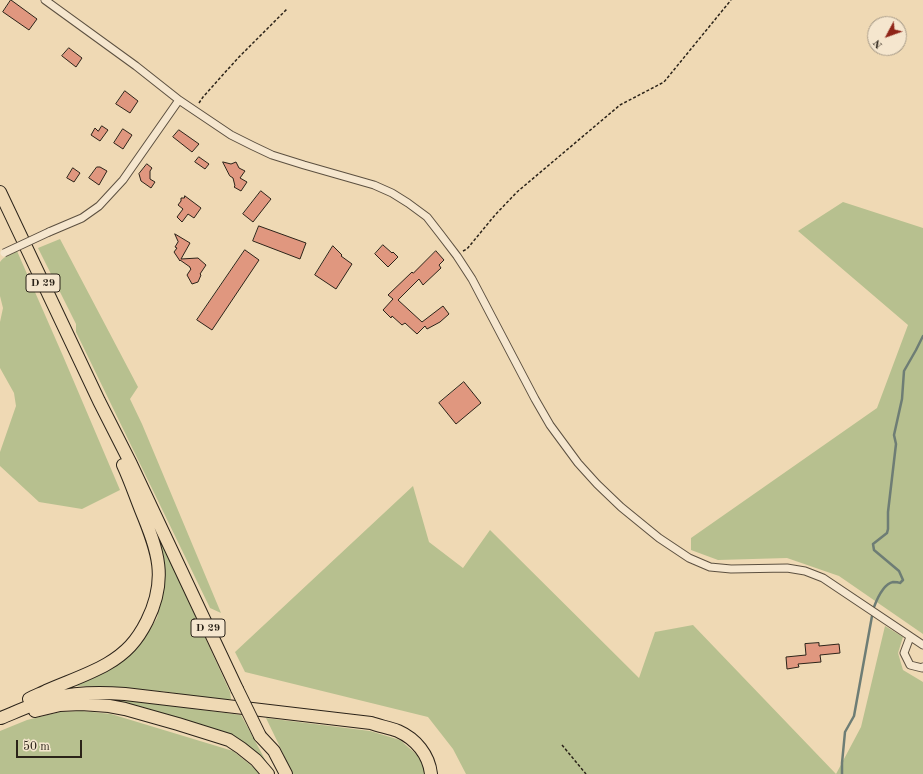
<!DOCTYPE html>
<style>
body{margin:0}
#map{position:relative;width:923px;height:774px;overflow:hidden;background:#efd9b4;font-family:"Old Standard TT",serif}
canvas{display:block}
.north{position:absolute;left:867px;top:16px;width:40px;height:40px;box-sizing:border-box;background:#f5e6ce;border:1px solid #a49886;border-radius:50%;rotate:229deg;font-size:11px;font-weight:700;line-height:16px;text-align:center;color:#2b2319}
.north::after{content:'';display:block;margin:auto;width:14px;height:18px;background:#8f2418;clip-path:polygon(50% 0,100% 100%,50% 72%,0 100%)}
.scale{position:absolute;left:16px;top:740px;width:66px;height:18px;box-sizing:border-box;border:2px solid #2b2319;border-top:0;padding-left:5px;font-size:12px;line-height:14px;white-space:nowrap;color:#2b2319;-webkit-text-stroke:3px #f5e6ce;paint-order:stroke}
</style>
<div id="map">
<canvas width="923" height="774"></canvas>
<div class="north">N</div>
<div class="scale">50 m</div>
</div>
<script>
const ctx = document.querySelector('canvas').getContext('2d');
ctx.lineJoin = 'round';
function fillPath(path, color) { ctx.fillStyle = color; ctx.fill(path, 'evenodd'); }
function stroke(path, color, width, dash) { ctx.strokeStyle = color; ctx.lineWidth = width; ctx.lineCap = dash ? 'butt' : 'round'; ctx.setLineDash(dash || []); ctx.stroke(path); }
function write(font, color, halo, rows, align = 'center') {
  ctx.font = font + ' "Old Standard TT",serif'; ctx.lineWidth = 3; ctx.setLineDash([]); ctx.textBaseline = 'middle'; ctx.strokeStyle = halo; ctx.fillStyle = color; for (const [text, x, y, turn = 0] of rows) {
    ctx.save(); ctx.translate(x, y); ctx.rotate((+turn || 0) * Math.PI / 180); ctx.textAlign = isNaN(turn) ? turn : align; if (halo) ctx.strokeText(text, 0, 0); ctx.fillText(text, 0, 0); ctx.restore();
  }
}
fillPath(new Path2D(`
 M 843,202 L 923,228 L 923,634 L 839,576 L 787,558 L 718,560 L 691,550 L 691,538 L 877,408 L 908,325 L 798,231 Z
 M 60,239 L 138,387 L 130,399 L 142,424 L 221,613 L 210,608 L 76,332 L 76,324 L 38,248 Z
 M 17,251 L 63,356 L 120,490 L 82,509 L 39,502 L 0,466 L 0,452 L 16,406 L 14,393 L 0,368 L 0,322 L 3,308 L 0,296 L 0,262 C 4,256 11,254 17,251 Z
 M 413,486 L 429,542 L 463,568 L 490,530 L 639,678 L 655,632 L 693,625 L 836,774 L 861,727 L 885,626 L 903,637 L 898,653 L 903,670 L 923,682 L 923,774 L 466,774 L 453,749 L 428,717 L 245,672 L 235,652 Z
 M 160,539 L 230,692 L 231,699 L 225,701 L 168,692 L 118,687 L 73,686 L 118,664 L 140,645 L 157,618 L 163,594 L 164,577 Z
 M 100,697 L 118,699 L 241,715 L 268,765 L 249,748 L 83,700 Z
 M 82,711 L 111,714 L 233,751 L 262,774 L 0,774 L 0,731 L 27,720 L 60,712 Z
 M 266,718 L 370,731 L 400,740 L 416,754 L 424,766 L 424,774 L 293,774 Z`), '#b7c08f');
stroke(new Path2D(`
 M 874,607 C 877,599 884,584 893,582 C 895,582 898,582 900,583 L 903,580 L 899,571 L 874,550 L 873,544 L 887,533 L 888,529 L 888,512 L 896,444 L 894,435 L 902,399 L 904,371 L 916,350 L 923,336
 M 842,774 L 842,763 L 845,732 L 854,716 L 872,616`), '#6e7d75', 2.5);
const building = new Path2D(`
 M 11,0 L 37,19 L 29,30 L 3,12 Z
 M 69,48 L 82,58 L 76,67 L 62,56 Z
 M 125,91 L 138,101 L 130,113 L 116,104 Z
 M 102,126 L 108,130 L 100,141 L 91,135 L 95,128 L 98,131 Z
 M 123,129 L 132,135 L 123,149 L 114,143 Z
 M 179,130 L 199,144 L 192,152 L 173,137 Z
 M 199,157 L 209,164 L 205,169 L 195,162 Z
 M 223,162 L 231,164 L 236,162 L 239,168 L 245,171 L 240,178 L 247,182 L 241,191 L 234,187 L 235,186 L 233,178 L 230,176 Z
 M 147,164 L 152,168 L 150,171 L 150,179 L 155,182 L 151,188 L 141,181 L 139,174 Z
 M 97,167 L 100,167 L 107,171 L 99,185 L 89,178 Z
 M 73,168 L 80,173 L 74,182 L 67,178 Z
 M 261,191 L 271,199 L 253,222 L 243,214 Z
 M 185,196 L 201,208 L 194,218 L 188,214 L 182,222 L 177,217 L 183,209 L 178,205 L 181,201 L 181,198 L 184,198 Z
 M 259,226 L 306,243 L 300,259 L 253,241 Z
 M 175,234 L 190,243 L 181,259 L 198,258 L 206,265 L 200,274 L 201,275 L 198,282 L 192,284 L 187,275 L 191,269 L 190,268 L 190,267 L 180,260 L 180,261 L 174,252 L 177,248 L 175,247 L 178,242 Z
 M 383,245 L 392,253 L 393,252 L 398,257 L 388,267 L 375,254 Z
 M 333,246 L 342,255 L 341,256 L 352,264 L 336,289 L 315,275 Z
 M 245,250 L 259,260 L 212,330 L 197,320 Z
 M 436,251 L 444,260 L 439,265 L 441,268 L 423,285 L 419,279 L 398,300 L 422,322 L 443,306 L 449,314 L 440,322 L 427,329 L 425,326 L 417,334 L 405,323 L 402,325 L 392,316 L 391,318 L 383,310 L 393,299 L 388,295 L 412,272 L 413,273 Z
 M 464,382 L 481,403 L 456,424 L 439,403 Z
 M 819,643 L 819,646 L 839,644 L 840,653 L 820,655 L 821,662 L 798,664 L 799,667 L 787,669 L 786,657 L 806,655 L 805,644 Z`);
fillPath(building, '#e0977f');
stroke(building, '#2b2319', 1);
const street = new Path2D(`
 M 45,0 L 136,66 L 179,100 L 231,135 L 253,146 L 272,155 L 304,165 L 374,185 L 392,193 L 408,203 L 427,217 L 441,235 L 457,256 L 472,279 L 535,399 L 550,425 L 578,463 L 597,484 L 621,507 L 659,538 L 689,558 L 710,567 L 731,569 L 787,568 L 805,571 L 823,578 L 923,645
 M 49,232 L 82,218 L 99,206 L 123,180 L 179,100
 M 910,637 L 904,653 L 910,665 L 922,668 L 923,667`);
const primary = new Path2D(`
 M 0,192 L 99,401 L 131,464 L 237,689
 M 29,699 C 34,696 40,694 46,691 C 66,682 88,675 107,664 C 126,653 137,641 147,621 C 168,579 158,551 141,510 C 135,495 130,480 123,465
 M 35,711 L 60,705 L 81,704 L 109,706 L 125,709 L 178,724 L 229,740 L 241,748 L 256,760 L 268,774
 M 1,718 C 18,711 35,703 53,698 C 77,692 101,692 125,694 L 371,723 C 380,726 390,728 398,731 C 416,739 429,755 431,774
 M 260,736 L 274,751 L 286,774`);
stroke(street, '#5c5040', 9);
stroke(primary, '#2b2319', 14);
stroke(new Path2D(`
 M 199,103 L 203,97 L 238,58 L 287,9
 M 463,251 L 467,249 L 495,215 L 517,192 L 620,105 L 664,82 L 731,0
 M 562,745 L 586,774`), '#2b2319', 1.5, [3, 2]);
stroke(street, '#f5e6ce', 7);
stroke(primary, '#efd9b4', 12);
const streetBridge = new Path2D(`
 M 4,253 L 49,232`);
const primaryBridge = new Path2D(`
 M 237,689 L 260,736`);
stroke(streetBridge, '#5c5040', 9, []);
stroke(primaryBridge, '#2b2319', 14, []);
stroke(streetBridge, '#f5e6ce', 7);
stroke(primaryBridge, '#efd9b4', 12);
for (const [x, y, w] of [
 [43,283,34],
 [208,628,34]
]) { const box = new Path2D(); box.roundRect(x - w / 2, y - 9, w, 18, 3); ctx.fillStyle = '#f5e6ce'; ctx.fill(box); stroke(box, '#2b2319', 1); }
write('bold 11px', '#2b2319', null, [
 ["D 29",43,283],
 ["D 29",208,628]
]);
</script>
